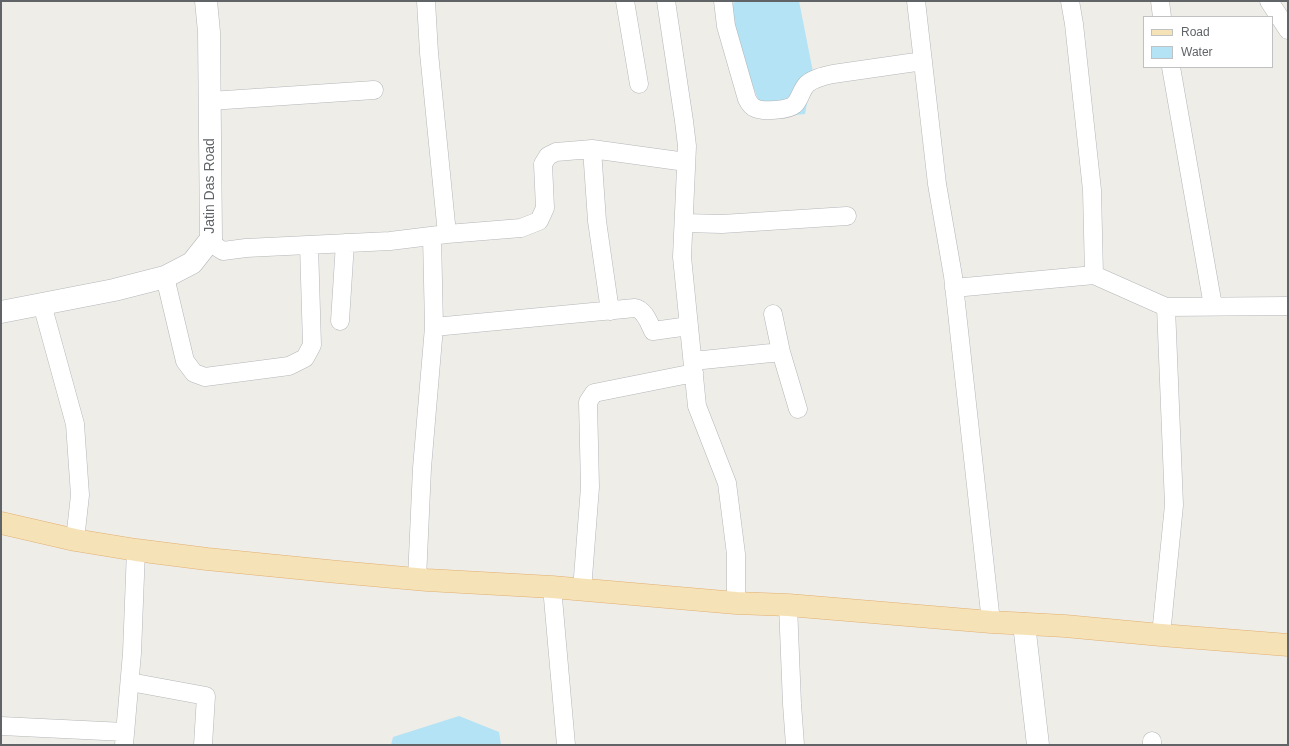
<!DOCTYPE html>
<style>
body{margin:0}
#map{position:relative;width:1289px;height:746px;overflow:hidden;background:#efede8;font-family:Arial,sans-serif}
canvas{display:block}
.frame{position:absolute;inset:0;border:2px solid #606466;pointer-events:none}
.legend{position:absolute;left:1143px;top:16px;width:130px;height:52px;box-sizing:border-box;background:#fff;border:1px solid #bfc1c2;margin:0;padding:5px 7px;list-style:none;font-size:12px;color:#606466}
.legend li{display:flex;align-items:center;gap:8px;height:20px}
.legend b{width:20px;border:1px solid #bfc1c2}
</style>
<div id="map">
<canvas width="1289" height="746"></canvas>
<div class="frame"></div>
<ul class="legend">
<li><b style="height:5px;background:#f6e2b7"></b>Road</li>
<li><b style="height:11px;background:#b3e3f5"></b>Water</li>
</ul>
</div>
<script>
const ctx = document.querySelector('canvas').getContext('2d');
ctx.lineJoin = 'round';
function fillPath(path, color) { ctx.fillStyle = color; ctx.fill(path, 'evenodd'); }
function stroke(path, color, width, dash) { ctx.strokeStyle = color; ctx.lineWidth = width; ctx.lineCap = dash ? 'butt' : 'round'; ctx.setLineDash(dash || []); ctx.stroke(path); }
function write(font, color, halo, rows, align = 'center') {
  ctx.font = font + ' Arial,sans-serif'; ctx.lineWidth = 4; ctx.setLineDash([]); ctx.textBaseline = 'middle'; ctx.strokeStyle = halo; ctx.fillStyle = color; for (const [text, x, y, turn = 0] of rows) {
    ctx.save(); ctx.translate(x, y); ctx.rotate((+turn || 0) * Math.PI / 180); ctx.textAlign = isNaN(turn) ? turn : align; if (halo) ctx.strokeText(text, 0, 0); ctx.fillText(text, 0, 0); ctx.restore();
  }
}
fillPath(new Path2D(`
 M 737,1 L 799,1 L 813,72 L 805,114 L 765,118 L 733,33 L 731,4 Z
 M 459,716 L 499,732 L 501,745 L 391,745 L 393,737 Z`), '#b3e3f5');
const street = new Path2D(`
 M 426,1 L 429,53 L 447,234
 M 625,1 L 639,84
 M 666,1 L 684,121 L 687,146 L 682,257 L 697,406 L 727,483 L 736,554 L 736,603
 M 723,1 L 726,26 L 747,99 C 749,103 752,107 755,108 C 762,112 789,110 794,105 C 800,100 801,90 807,84 C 814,78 824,76 833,74 L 923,61
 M 916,1 L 937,184 L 953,276 L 991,622
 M 1070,1 L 1074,24 L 1092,190 L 1094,275
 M 1160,1 L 1162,17
 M 1269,1 L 1288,30
 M 1171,67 L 1213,306
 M 210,101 L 374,90
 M 592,149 L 597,221 L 610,311
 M 684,223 L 722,224 L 847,216
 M 209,242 L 223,251 L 246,248 L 390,241 L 447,234 L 521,228 L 539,221 L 545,208 L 543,164 L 548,156 L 556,152 L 592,149 L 686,162
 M 165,277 L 185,361 L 194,373 L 205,377 L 289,366 L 305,358 L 312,345 L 309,245
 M 954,288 L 1094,275 L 1166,307 L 1288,306
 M 42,304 L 75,424 L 80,495 L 75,540
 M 773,314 L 781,352 L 798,409
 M 340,321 L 345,243
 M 434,327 L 635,308 C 645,310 649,323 653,331 L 689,326
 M 693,361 L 781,352
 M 417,579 L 422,468 L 434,327 L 432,236
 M 552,587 L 566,745
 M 582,590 L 590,487 L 588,402 L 594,393 L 694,373
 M 788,605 L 792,704 L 795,745
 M 1161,635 L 1174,505 L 1166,307
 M 130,682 L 206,696 L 203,745
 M 1,726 L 125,732
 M 124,745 L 132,653 L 136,550
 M 1152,745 L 1152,741`);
const secondary = new Path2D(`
 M 1,312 L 114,290 L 165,277 L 192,263 L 211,239 L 209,32 L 206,1
 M 1024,624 L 1038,745`);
const primary = new Path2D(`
 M 1,523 L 75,540 L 136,550 L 207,559 L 338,572 L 427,580 L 552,587 L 736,603 L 788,605 L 991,622 L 1065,626 L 1161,635 L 1288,645`);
stroke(street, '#b3b6b8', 19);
stroke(secondary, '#b2b6b9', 23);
stroke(primary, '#e1af70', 23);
stroke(street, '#fff', 18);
stroke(secondary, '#fff', 22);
stroke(primary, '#f6e2b7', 22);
write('14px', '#606466', '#fff', [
 ["Jatin Das Road",210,186,-90]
]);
</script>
